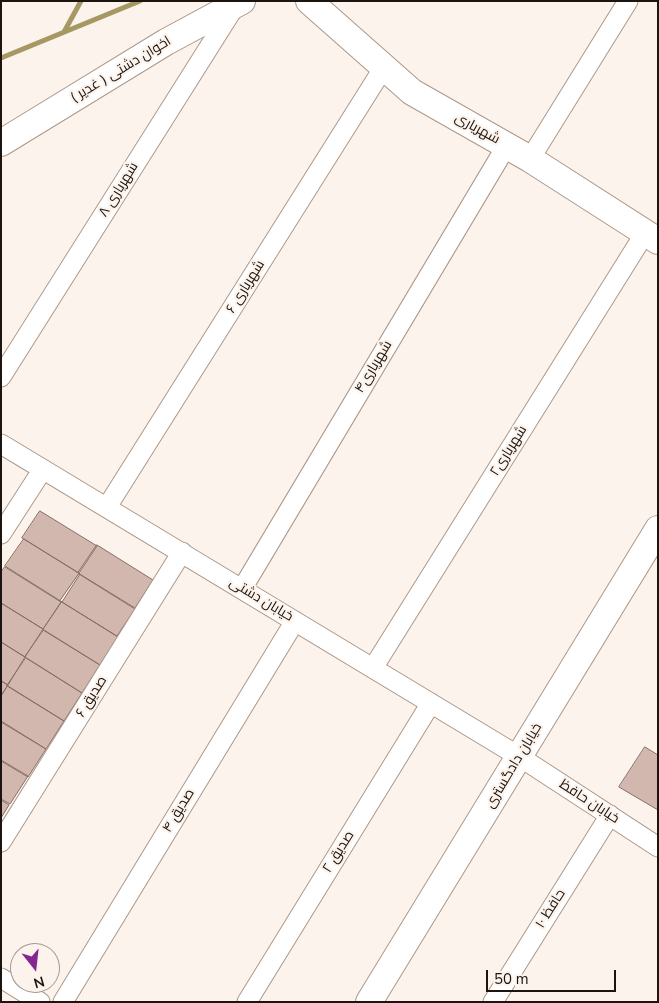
<!DOCTYPE html>
<meta charset="utf-8">
<style>
body{margin:0}
#map{position:relative;width:659px;height:1003px;overflow:hidden;background:#fcf3ec;font-family:"Nunito Sans",sans-serif}
canvas{display:block}
.frame{position:absolute;inset:0;border:2px solid #1c140f;pointer-events:none}
.north{position:absolute;left:10px;top:943px;width:50px;height:50px;box-sizing:border-box;background:#fcf3ec;border:1px solid #a29a94;border-radius:50%;rotate:164deg;font-size:14px;font-weight:700;line-height:20px;text-align:center;color:#1c140f}
.north::after{content:'';display:block;margin:auto;width:18px;height:22px;background:#862791;clip-path:polygon(50% 0,100% 100%,50% 72%,0 100%)}
.scale{position:absolute;left:486px;top:970px;width:130px;height:22px;box-sizing:border-box;border:2px solid #1c140f;border-top:0;padding-left:6px;font-size:15px;line-height:18px;white-space:nowrap;color:#1c140f;-webkit-text-stroke:4px #fcf3ec;paint-order:stroke}
</style>
<div id="map">
<canvas width="659" height="1003"></canvas>
<div class="frame"></div>
<div class="north">N</div>
<div class="scale">50 m</div>
</div>
<script>
const ctx = document.querySelector('canvas').getContext('2d');
ctx.lineJoin = 'round';
function stroke(path, color, width, dash) { ctx.strokeStyle = color; ctx.lineWidth = width; ctx.lineCap = dash ? 'butt' : 'round'; ctx.setLineDash(dash || []); ctx.stroke(path); }
function fillPath(path, color) { ctx.fillStyle = color; ctx.fill(path, 'evenodd'); }
function write(font, color, halo, rows, align = 'center') {
  ctx.font = font + ' "Nunito Sans",Cairo,sans-serif'; ctx.lineWidth = 4.5; ctx.setLineDash([]); ctx.textBaseline = 'middle'; ctx.strokeStyle = halo; ctx.fillStyle = color; for (const [text, x, y, turn = 0] of rows) {
    ctx.save(); ctx.translate(x, y); ctx.rotate((+turn || 0) * Math.PI / 180); ctx.textAlign = isNaN(turn) ? turn : align; if (halo) ctx.strokeText(text, 0, 0); ctx.fillText(text, 0, 0); ctx.restore();
  }
}
stroke(new Path2D(`
 M 64,32 L 81,1
 M 1,58 L 140,1`), '#a59863', 5);
const building = new Path2D(`
 M 40,511 L 97,546 L 79,573 L 22,538 Z
 M 24,539 L 80,574 L 62,602 L 5,566 Z
 M 97,545 L 153,580 L 135,608 L 78,573 Z
 M 5,567 L 61,602 L 43,629 L 1,603 L 1,572 Z
 M 79,574 L 135,609 L 117,636 L 60,601 Z
 M 62,602 L 118,637 L 100,665 L 43,630 Z
 M 1,603 L 43,629 L 25,657 L 1,642 Z
 M 44,630 L 100,665 L 82,693 L 25,657 Z
 M 1,642 L 25,657 L 8,685 L 1,681 Z
 M 26,658 L 82,693 L 64,721 L 7,686 Z
 M 1,681 L 8,685 L 1,696 Z
 M 8,686 L 64,721 L 46,749 L 1,721 L 1,696 Z
 M 1,722 L 46,749 L 28,777 L 1,761 Z
 M 645,747 L 658,755 L 658,810 L 619,787 Z
 M 1,760 L 28,776 L 10,804 L 1,799 Z
 M 1,800 L 9,805 L 1,818 Z`);
fillPath(building, '#d2b7ae');
stroke(building, '#866e66', 1);
const street = new Path2D(`
 M 530,159 L 628,1
 M 1,377 L 235,6
 M 1,444 L 520,757 L 658,847
 M 107,507 L 384,67
 M 1,534 L 43,469
 M 242,589 L 507,145
 M 373,668 L 645,233
 M 1,842 L 182,552
 M 1,978 L 40,1002
 M 63,1002 L 295,621
 M 247,1002 L 431,703
 M 493,1002 L 610,815`);
const secondary = new Path2D(`
 M 309,1 L 412,92 L 530,159 L 658,241
 M 1,143 L 166,42 L 242,1
 M 369,1002 L 658,529`);
stroke(street, '#ad9889', 21);
stroke(secondary, '#ad9889', 28);
stroke(street, '#fff', 19);
stroke(secondary, '#fff', 26);
write('14px', '#1c140f', '#fcf3ec', [
 ["اخوان دشتی ( غدیر )",121,70,-31],
 ["شهریاری",477,129,29],
 ["شهریاری ۸",119,190,-58],
 ["شهریاری ۶",246,287,-58],
 ["شهریاری۴",374,367,-59],
 ["شهریاری۲",509,451,-58],
 ["خیابان دشتی",261,600,31],
 ["صدیق ۶",92,697,-58],
 ["خیابان دادگستری",514,766,-59],
 ["خیابان حافظ",589,802,33],
 ["صدیق ۴",179,811,-59],
 ["صدیق ۲",339,852,-58],
 ["حافظ ۱۰",551,909,-58]
]);
</script>
